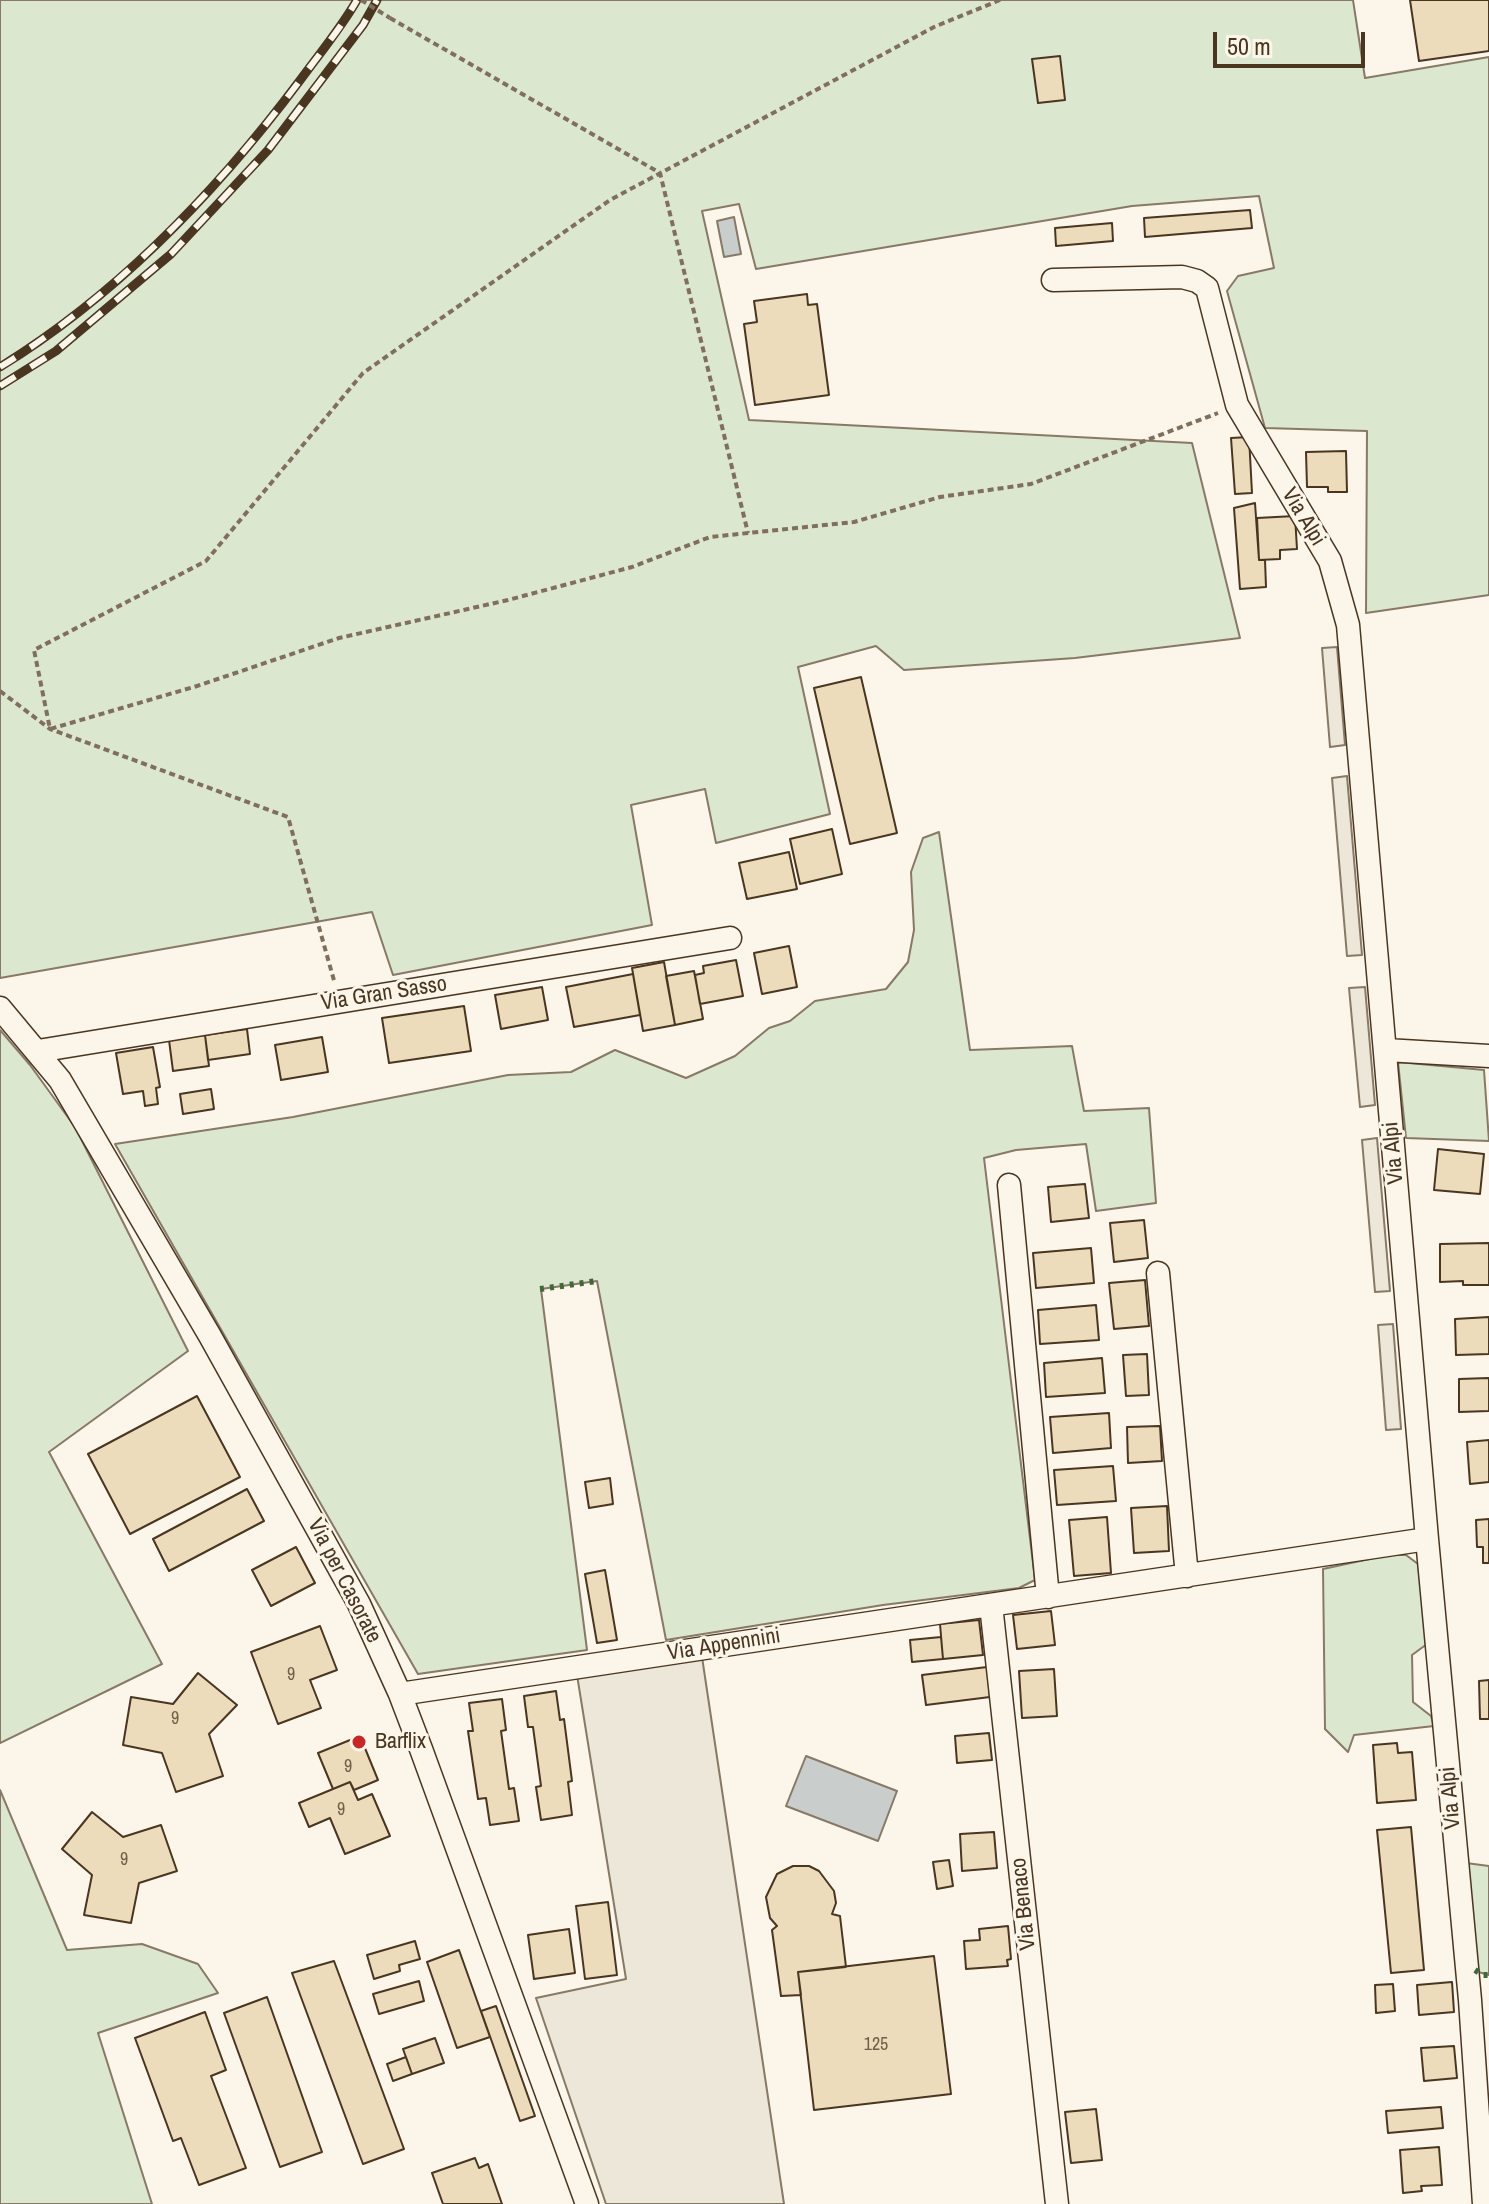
<!DOCTYPE html>
<style>
body{margin:0}
#map{position:relative;width:1489px;height:2204px;overflow:hidden;background:#fbf6e9;font-family:"Archivo Narrow",sans-serif}
canvas{display:block}
.scale{position:absolute;left:1213px;top:32px;width:152px;height:36px;box-sizing:border-box;border:4px solid #4a3520;border-top:0;padding-left:10px;font-size:24px;line-height:28px;white-space:nowrap;color:#4a3520;-webkit-text-stroke:6px #fbf6e9;paint-order:stroke}
</style>
<div id="map">
<canvas width="1489" height="2204"></canvas>
<div class="scale">50 m</div>
</div>
<script>
const ctx = document.querySelector('canvas').getContext('2d');
ctx.lineJoin = 'round';
function fillPath(path, color) { ctx.fillStyle = color; ctx.fill(path, 'evenodd'); }
function stroke(path, color, width, dash) { ctx.strokeStyle = color; ctx.lineWidth = width; ctx.lineCap = dash ? 'butt' : 'round'; ctx.setLineDash(dash || []); ctx.stroke(path); }
function write(font, color, halo, rows, align = 'center') {
  ctx.font = font + ' "Archivo Narrow",sans-serif'; ctx.lineWidth = 6; ctx.setLineDash([]); ctx.textBaseline = 'middle'; ctx.strokeStyle = halo; ctx.fillStyle = color; for (const [text, x, y, turn = 0] of rows) {
    ctx.save(); ctx.translate(x, y); ctx.rotate((+turn || 0) * Math.PI / 180); ctx.textAlign = isNaN(turn) ? turn : align; if (halo) ctx.strokeText(text, 0, 0); ctx.fillText(text, 0, 0); ctx.restore();
  }
}
const green = new Path2D(`
 M 0,0 L 1353,0 L 1365,78 L 1489,57 L 1489,595 L 1366,613 L 1367,431 L 1265,428 L 1227,291 L 1238,276 L 1274,268 L 1259,196 L 1132,206 L 756,269 L 739,204 L 702,211 L 749,420 L 1192,443 L 1240,638 L 1075,658 L 904,670 L 876,646 L 798,667 L 830,814 L 716,843 L 705,789 L 631,805 L 652,925 L 393,975 L 372,912 L 0,978 Z
 M 939,832 L 970,1050 L 1072,1046 L 1084,1111 L 1149,1108 L 1156,1203 L 1096,1211 L 1086,1144 L 1016,1150 L 984,1158 L 1035,1580 L 1019,1588 L 883,1605 L 666,1640 L 597,1281 L 541,1289 L 587,1650 L 418,1674 L 115,1144 L 293,1117 L 508,1075 L 571,1072 L 615,1050 L 686,1078 L 735,1056 L 769,1028 L 790,1021 L 815,1001 L 886,989 L 908,962 L 914,930 L 911,872 L 923,838 Z
 M 0,1030 L 30,1065 L 75,1127 L 188,1351 L 49,1452 L 162,1664 L 0,1743 Z
 M 1398,1062 L 1484,1070 L 1489,1141 L 1406,1138 Z
 M 1388,1555 L 1406,1555 L 1418,1564 L 1427,1644 L 1412,1655 L 1413,1702 L 1431,1716 L 1434,1726 L 1354,1735 L 1348,1752 L 1325,1729 L 1323,1569 Z
 M 0,1790 L 67,1950 L 142,1944 L 198,1964 L 218,1993 L 98,2033 L 152,2204 L 0,2204 Z
 M 1466,1863 L 1489,1866 L 1489,1975 L 1475,1971 Z`);
fillPath(green, '#dce7d0');
stroke(green, '#887966', 2);
const parking = new Path2D(`
 M 1337,647 L 1345,745 L 1330,747 L 1322,648 Z
 M 1347,776 L 1362,955 L 1347,956 L 1332,778 Z
 M 1365,987 L 1375,1105 L 1360,1107 L 1349,988 Z
 M 1377,1138 L 1390,1291 L 1375,1292 L 1362,1140 Z
 M 1393,1324 L 1401,1429 L 1386,1430 L 1378,1325 Z
 M 702,1657 L 784,2204 L 606,2204 L 536,1998 L 626,1979 L 577,1675 Z`);
fillPath(parking, '#ede7d9');
stroke(parking, '#887966', 2);
const water = new Path2D(`
 M 734,217 L 741,254 L 724,257 L 717,221 Z
 M 806,1756 L 897,1791 L 878,1841 L 786,1806 Z`);
fillPath(water, '#c9cecd');
stroke(water, '#887966', 2);
const building = new Path2D(`
 M 1410,0 L 1489,0 L 1489,51 L 1419,61 Z
 M 1060,56 L 1065,100 L 1038,103 L 1032,59 Z
 M 1250,210 L 1252,228 L 1145,237 L 1144,218 Z
 M 1112,223 L 1113,241 L 1056,246 L 1055,228 Z
 M 807,294 L 808,305 L 817,304 L 829,395 L 755,405 L 744,324 L 757,322 L 754,301 Z
 M 1249,437 L 1252,493 L 1235,494 L 1231,438 Z
 M 1346,451 L 1347,492 L 1328,492 L 1328,487 L 1307,487 L 1306,452 Z
 M 1255,503 L 1259,560 L 1265,560 L 1266,587 L 1240,589 L 1234,508 Z
 M 1295,516 L 1297,549 L 1280,550 L 1280,559 L 1259,560 L 1257,518 Z
 M 861,677 L 897,833 L 850,844 L 814,688 Z
 M 832,829 L 842,874 L 800,884 L 790,839 Z
 M 789,852 L 797,889 L 747,899 L 739,863 Z
 M 789,946 L 797,987 L 762,994 L 754,953 Z
 M 736,960 L 743,996 L 700,1004 L 695,975 L 704,973 L 703,966 Z
 M 664,962 L 675,1025 L 643,1031 L 632,968 Z
 M 694,971 L 703,1019 L 675,1025 L 666,976 Z
 M 633,974 L 640,1015 L 574,1027 L 566,987 Z
 M 542,987 L 548,1020 L 501,1029 L 495,995 Z
 M 464,1006 L 471,1051 L 389,1063 L 382,1018 Z
 M 247,1029 L 250,1054 L 208,1060 L 205,1035 Z
 M 205,1035 L 209,1066 L 173,1071 L 169,1040 Z
 M 322,1037 L 328,1072 L 281,1080 L 275,1045 Z
 M 153,1047 L 160,1087 L 156,1088 L 158,1104 L 145,1106 L 143,1091 L 123,1094 L 116,1053 Z
 M 211,1089 L 214,1109 L 183,1114 L 180,1094 Z
 M 1438,1149 L 1484,1154 L 1480,1194 L 1434,1190 Z
 M 1085,1184 L 1089,1218 L 1051,1222 L 1048,1187 Z
 M 1144,1220 L 1148,1258 L 1114,1262 L 1110,1223 Z
 M 1489,1243 L 1489,1285 L 1463,1285 L 1463,1281 L 1440,1282 L 1440,1244 Z
 M 1091,1248 L 1094,1283 L 1036,1288 L 1033,1253 Z
 M 1145,1280 L 1149,1326 L 1114,1329 L 1109,1283 Z
 M 1096,1305 L 1099,1340 L 1040,1344 L 1038,1310 Z
 M 1489,1317 L 1489,1354 L 1456,1355 L 1455,1319 Z
 M 1147,1354 L 1149,1395 L 1126,1396 L 1123,1355 Z
 M 1102,1358 L 1105,1393 L 1046,1397 L 1044,1363 Z
 M 1489,1378 L 1489,1411 L 1459,1412 L 1459,1379 Z
 M 197,1396 L 240,1477 L 130,1534 L 88,1454 Z
 M 1109,1413 L 1111,1448 L 1053,1453 L 1050,1417 Z
 M 1160,1426 L 1162,1461 L 1128,1463 L 1127,1427 Z
 M 1489,1440 L 1489,1482 L 1470,1484 L 1467,1442 Z
 M 1113,1466 L 1116,1501 L 1057,1505 L 1054,1470 Z
 M 610,1478 L 613,1504 L 589,1508 L 585,1482 Z
 M 247,1489 L 264,1521 L 169,1571 L 153,1539 Z
 M 1167,1506 L 1169,1551 L 1134,1553 L 1131,1508 Z
 M 1107,1517 L 1111,1573 L 1074,1576 L 1069,1520 Z
 M 1489,1519 L 1489,1563 L 1483,1563 L 1483,1547 L 1477,1547 L 1476,1520 Z
 M 296,1547 L 315,1583 L 271,1606 L 252,1570 Z
 M 605,1570 L 617,1640 L 597,1643 L 585,1574 Z
 M 1051,1611 L 1055,1645 L 1017,1649 L 1013,1615 Z
 M 979,1620 L 983,1655 L 943,1659 L 940,1624 Z
 M 320,1626 L 337,1670 L 310,1680 L 321,1708 L 278,1724 L 251,1652 Z
 M 941,1637 L 943,1659 L 912,1662 L 910,1640 Z
 M 987,1667 L 990,1697 L 926,1705 L 922,1675 Z
 M 1054,1669 L 1057,1716 L 1022,1718 L 1019,1671 Z
 M 198,1673 L 237,1705 L 209,1734 L 223,1776 L 176,1792 L 162,1753 L 123,1745 L 131,1697 L 173,1704 Z
 M 1489,1680 L 1489,1719 L 1480,1719 L 1479,1681 Z
 M 556,1691 L 560,1720 L 564,1719 L 572,1781 L 568,1782 L 572,1815 L 541,1820 L 536,1787 L 541,1786 L 533,1727 L 528,1727 L 524,1696 Z
 M 502,1699 L 506,1730 L 501,1731 L 509,1789 L 514,1788 L 519,1821 L 490,1825 L 486,1798 L 478,1799 L 468,1731 L 473,1731 L 469,1703 Z
 M 989,1733 L 992,1760 L 957,1763 L 955,1736 Z
 M 360,1736 L 378,1780 L 354,1790 L 350,1782 L 333,1789 L 318,1753 Z
 M 1397,1743 L 1398,1753 L 1412,1752 L 1416,1800 L 1377,1803 L 1373,1745 Z
 M 350,1782 L 358,1800 L 372,1794 L 390,1836 L 345,1854 L 330,1818 L 309,1827 L 299,1803 Z
 M 92,1812 L 123,1837 L 161,1825 L 177,1871 L 139,1883 L 131,1923 L 84,1915 L 92,1875 L 62,1849 Z
 M 1411,1827 L 1424,1970 L 1391,1973 L 1377,1830 Z
 M 994,1832 L 997,1868 L 962,1871 L 960,1834 Z
 M 949,1860 L 953,1886 L 937,1889 L 933,1862 Z
 M 793,1866 L 809,1866 L 819,1871 L 834,1891 L 836,1903 L 832,1914 L 840,1916 L 846,1967 L 798,1972 L 801,1995 L 781,1996 L 772,1930 L 777,1926 L 770,1918 L 766,1897 L 777,1874 Z
 M 608,1902 L 617,1975 L 585,1979 L 576,1906 Z
 M 1008,1926 L 1011,1959 L 1007,1960 L 1008,1966 L 966,1969 L 964,1941 L 980,1940 L 979,1929 Z
 M 569,1929 L 575,1973 L 534,1979 L 528,1935 Z
 M 415,1941 L 420,1959 L 399,1965 L 400,1971 L 374,1979 L 367,1955 Z
 M 459,1950 L 490,2037 L 457,2048 L 427,1962 Z
 M 934,1956 L 951,2094 L 814,2110 L 798,1972 Z
 M 334,1961 L 404,2149 L 363,2164 L 292,1973 Z
 M 419,1981 L 424,2001 L 379,2014 L 373,1994 Z
 M 1452,1982 L 1454,2012 L 1419,2015 L 1417,1985 Z
 M 1393,1984 L 1395,2011 L 1376,2013 L 1375,1985 Z
 M 267,1997 L 322,2152 L 280,2167 L 224,2013 Z
 M 496,2006 L 535,2116 L 520,2121 L 481,2011 Z
 M 205,2012 L 226,2070 L 211,2076 L 246,2168 L 199,2185 L 181,2138 L 173,2141 L 135,2038 Z
 M 435,2038 L 444,2063 L 412,2074 L 403,2049 Z
 M 1454,2046 L 1457,2078 L 1424,2081 L 1421,2048 Z
 M 406,2057 L 412,2074 L 393,2081 L 387,2064 Z
 M 1441,2107 L 1443,2128 L 1388,2133 L 1386,2111 Z
 M 1096,2109 L 1102,2160 L 1071,2163 L 1065,2112 Z
 M 1439,2147 L 1442,2185 L 1421,2186 L 1422,2191 L 1403,2193 L 1400,2150 Z
 M 475,2158 L 479,2168 L 488,2164 L 502,2204 L 443,2204 L 432,2173 Z`);
fillPath(building, '#ecdcbc');
stroke(building, '#4a3520', 2);
const minor = new Path2D(`
 M 1053,280 L 1182,277 L 1197,281 L 1207,288 L 1237,405 L 1330,561 L 1348,625 L 1427,1539 L 1470,2000 L 1484,2204
 M 0,1008 L 60,1080 L 210,1336 L 359,1604 L 400,1694 L 421,1749 L 587,2204
 M 1386,1050 L 1489,1056
 M 38,1051 L 730,938
 M 1009,1185 L 1048,1597
 M 1158,1273 L 1187,1576
 M 991,1605 L 1057,2204
 M 400,1694 L 1427,1539`);
stroke(minor, '#4a3520', 25);
stroke(new Path2D(`
 M 1000,0 L 934,27 L 610,200 L 363,373 L 206,561 L 34,650 L 50,729 L 197,686 L 339,638 L 508,600 L 632,567 L 710,537 L 854,522 L 940,497 L 1031,484 L 1218,413
 M 390,18 L 660,173 L 748,533
 M 0,691 L 50,729 L 288,817 L 335,984`), '#7f6f5c', 4, [6, 4]);
stroke(minor, '#fbf6e9', 22);
const rail = new Path2D(`
 M 0,367 C 117,295 219,189 301,79 C 320,53 341,28 357,0
 M 0,386 L 56,351 L 171,254 L 268,150 L 363,25 L 377,0`);
stroke(rail, '#4a3520', 9);
stroke(rail, '#fbf6e9', 6, [18]);
stroke(new Path2D(`
 M 361,0 L 390,18`), '#7f6f5c', 4, [6, 4]);
stroke(new Path2D(`
 M 540,1289 L 597,1281
 M 1475,1970 L 1483,1975 L 1489,1975`), '#436837', 6, [4, 6]);
for (const [x, y, r, color] of [
 [359,1742,8,"#c62828"]
]) { const dot = new Path2D(); dot.arc(x, y, r, 0, 2 * Math.PI); ctx.fillStyle = color; ctx.fill(dot); stroke(dot, '#fbf6e9', 3); }
write('18px', '#725f47', null, [
 ["9",291,1675],
 ["9",175,1719],
 ["9",348,1767],
 ["9",341,1810],
 ["9",124,1860],
 ["125",876,2045]
]);
write('22px', '#4a3520', '#fbf6e9', [
 ["Via Alpi",1303,517,59],
 ["Via Gran Sasso",384,994,-9],
 ["Via Alpi",1394,1153,-95],
 ["Via per Casorate",344,1581,63],
 ["Via Appennini",724,1645,-9],
 ["Via Alpi",1451,1798,-95],
 ["Via Benaco",1024,1904,-96]
]);
write('22px', '#4a3520', '#fbf6e9', [
 ["Barflix",375,1742]
], 'left');
</script>
